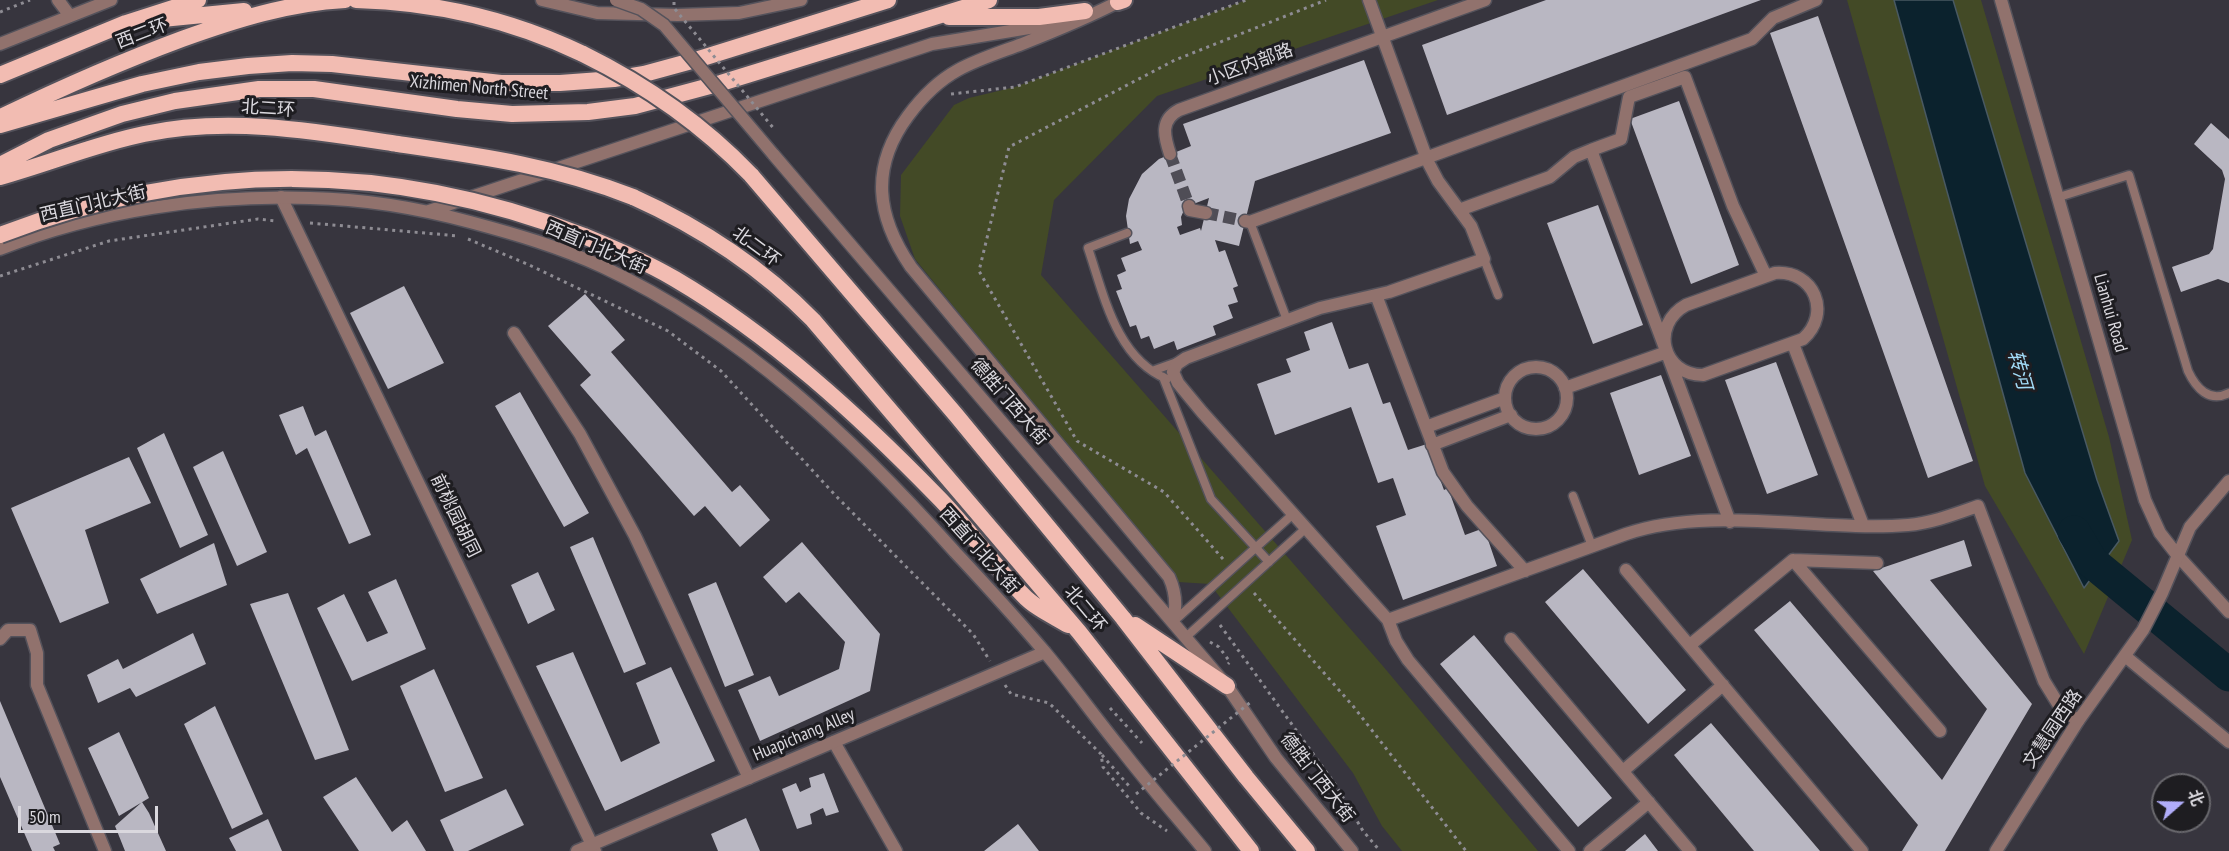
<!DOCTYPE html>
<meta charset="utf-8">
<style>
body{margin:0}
#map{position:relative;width:2229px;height:851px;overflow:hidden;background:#37353e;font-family:"PT Sans Narrow","Noto Sans SC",sans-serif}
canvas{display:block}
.north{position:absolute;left:2151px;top:773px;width:60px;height:60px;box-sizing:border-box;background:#1e1d21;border:2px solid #69686d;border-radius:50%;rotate:70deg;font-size:16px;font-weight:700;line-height:24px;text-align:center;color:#dad8de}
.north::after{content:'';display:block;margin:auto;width:21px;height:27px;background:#b1adfa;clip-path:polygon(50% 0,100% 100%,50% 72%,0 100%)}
.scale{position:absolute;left:18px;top:806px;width:140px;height:27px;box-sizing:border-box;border:3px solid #dad8de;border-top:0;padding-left:8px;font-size:18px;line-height:21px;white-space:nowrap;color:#dad8de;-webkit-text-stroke:4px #1e1d21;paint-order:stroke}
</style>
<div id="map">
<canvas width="2229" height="851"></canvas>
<div class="north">北</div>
<div class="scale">50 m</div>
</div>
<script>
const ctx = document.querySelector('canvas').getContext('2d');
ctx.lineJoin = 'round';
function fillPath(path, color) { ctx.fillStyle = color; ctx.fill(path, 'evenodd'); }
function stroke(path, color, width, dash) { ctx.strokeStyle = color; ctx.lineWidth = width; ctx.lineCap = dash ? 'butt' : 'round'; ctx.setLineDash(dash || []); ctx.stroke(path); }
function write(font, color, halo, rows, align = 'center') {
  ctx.font = font + ' "PT Sans Narrow","Noto Sans SC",sans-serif'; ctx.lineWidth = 6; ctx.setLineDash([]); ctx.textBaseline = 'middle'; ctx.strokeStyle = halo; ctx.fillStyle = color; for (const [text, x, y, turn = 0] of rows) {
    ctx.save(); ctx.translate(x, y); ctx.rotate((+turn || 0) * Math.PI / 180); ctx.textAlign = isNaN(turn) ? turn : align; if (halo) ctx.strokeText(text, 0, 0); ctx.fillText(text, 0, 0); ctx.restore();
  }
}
fillPath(new Path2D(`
 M 1246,0 L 1438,0 L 1157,96 L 1054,200 L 1041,275 L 1382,665 L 1538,851 L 1402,851 L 1382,826 L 1353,773 L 1210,584 L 1178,582 L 915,259 L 900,216 L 901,175 L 954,105 L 969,98 L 1015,87 Z
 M 1847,0 L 1981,0 L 2109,437 L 2132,540 L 2084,654 L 1985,486 Z`), '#434a26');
const water = new Path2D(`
 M 1894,0 L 1953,0 L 2097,480 L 2119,541 L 2084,588 L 2025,473 Z`);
fillPath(water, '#0b222d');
stroke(water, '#495962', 1.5);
stroke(new Path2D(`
 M 2074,532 L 2092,562 L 2229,675`), '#0b222d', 33);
fillPath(new Path2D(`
 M 1546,0 L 1761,0 L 1447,115 L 1422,45 Z
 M 1818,16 L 1973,461 L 1928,478 L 1770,33 Z
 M 1364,60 L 1391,133 L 1255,181 L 1239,246 L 1215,240 L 1219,252 L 1225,250 L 1238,286 L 1233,288 L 1238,302 L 1228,305 L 1233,318 L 1213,326 L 1216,335 L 1177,350 L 1174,341 L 1154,349 L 1149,336 L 1141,339 L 1136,325 L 1130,327 L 1116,291 L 1122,289 L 1117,275 L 1126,271 L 1121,258 L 1142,250 L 1138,241 L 1130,244 L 1126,216 L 1129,199 L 1142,174 L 1159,159 L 1191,146 L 1183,124 ZM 1209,198 L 1201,231 L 1200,228 L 1180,235 L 1177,227 L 1182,225 L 1181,217 L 1184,210 L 1188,206 Z
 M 1679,101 L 1739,265 L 1691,284 L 1630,119 Z
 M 2211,123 L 2229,139 L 2229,283 L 2218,279 L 2181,292 L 2172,267 L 2209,254 L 2213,249 L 2225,179 L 2222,170 L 2194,144 Z
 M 1598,205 L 1643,325 L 1593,344 L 1547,223 Z
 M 404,286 L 444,363 L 388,389 L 350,313 Z
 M 585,294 L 625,340 L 611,352 L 732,492 L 740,485 L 770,520 L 740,547 L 705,506 L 694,516 L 580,385 L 591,375 L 548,326 Z
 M 1332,322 L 1349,369 L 1368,363 L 1383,404 L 1390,402 L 1408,450 L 1427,444 L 1444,490 L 1448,488 L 1465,535 L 1484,528 L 1497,566 L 1403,600 L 1376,526 L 1406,515 L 1393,478 L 1378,483 L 1351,407 L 1275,435 L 1257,384 L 1291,372 L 1286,359 L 1310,350 L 1304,332 Z
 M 1776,362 L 1818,475 L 1767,494 L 1725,380 Z
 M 1661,375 L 1691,456 L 1639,475 L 1610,393 Z
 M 520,392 L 589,513 L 564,527 L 495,406 Z
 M 303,406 L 315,436 L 326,430 L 371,535 L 349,544 L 307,448 L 296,455 L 279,415 Z
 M 164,433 L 208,535 L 180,548 L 137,448 Z
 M 223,451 L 267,552 L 237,566 L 193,467 Z
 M 129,457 L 151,503 L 85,530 L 109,603 L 60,623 L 11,508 Z
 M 593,537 L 646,664 L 624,673 L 570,547 Z
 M 1964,540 L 1972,566 L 1930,580 L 2032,704 L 1945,851 L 1902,851 L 1918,825 L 1754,630 L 1790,601 L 1942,780 L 1987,709 L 1873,571 Z
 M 802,542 L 880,634 L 870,691 L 760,741 L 738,690 L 770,676 L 779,696 L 839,669 L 845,642 L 799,592 L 786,603 L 763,577 Z
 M 214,543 L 227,585 L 157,614 L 140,579 Z
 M 1583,569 L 1686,690 L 1648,724 L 1545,602 Z
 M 538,572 L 555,610 L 528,624 L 511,585 Z
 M 396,579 L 426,649 L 352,681 L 317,608 L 344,594 L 367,642 L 388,633 L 368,592 Z
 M 716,582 L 754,675 L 725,687 L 688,594 Z
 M 288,593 L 349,750 L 315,760 L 250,604 Z
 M 193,633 L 206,664 L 136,697 L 130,688 L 98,703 L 87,675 L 118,659 L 123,669 Z
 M 1474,635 L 1612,798 L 1578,827 L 1440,664 Z
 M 573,652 L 621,762 L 660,743 L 636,683 L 671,667 L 715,761 L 605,811 L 536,666 Z
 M 434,669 L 483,778 L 445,792 L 400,686 Z
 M 0,701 L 60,844 L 53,847 L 55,851 L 32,851 L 0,777 Z
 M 215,706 L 263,814 L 232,829 L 184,724 Z
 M 1711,723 L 1820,851 L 1754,851 L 1674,755 Z
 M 119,732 L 149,798 L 119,816 L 88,748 Z
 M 824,773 L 839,812 L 826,816 L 823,808 L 810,814 L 812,824 L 797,829 L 782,789 L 796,783 L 800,792 L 811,787 L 809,778 Z
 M 356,777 L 392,832 L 407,820 L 426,851 L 359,851 L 323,797 Z
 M 506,789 L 524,825 L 468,851 L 454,851 L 440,820 Z
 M 142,802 L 149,813 L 166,851 L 125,851 L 115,826 Z
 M 746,818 L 760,851 L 718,851 L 711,834 Z
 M 268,819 L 282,851 L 236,851 L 229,838 Z
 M 1018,824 L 1039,851 L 984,851 Z
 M 1645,834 L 1658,851 L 1625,851 Z`), '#b9b7c2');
stroke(new Path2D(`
 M 1170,154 L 1189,206
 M 1206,213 L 1245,221`), '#4f4d56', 12, [12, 6]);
const service = new Path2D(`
 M 2059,197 L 2129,175 L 2188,371 C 2196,388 2209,403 2229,393
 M 1250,222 L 1287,320
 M 1127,233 L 1088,248 C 1104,295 1116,358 1167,379
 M 1484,259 L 1498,295
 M 1152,371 L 1180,361
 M 1163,377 L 1211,499 L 1269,562
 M 1573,496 L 1592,546
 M 1173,622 L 1292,515
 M 1186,637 L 1305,529`);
const minor = new Path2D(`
 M 1369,0 L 1428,162 L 1438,181 L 1471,226 L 1484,259 L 1389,292 L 1320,308 L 1186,358 L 1177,364 L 1173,372 L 1178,383 L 1202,412 L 1388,620 L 1626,534 C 1711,505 1818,532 1908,525 C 1932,523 1955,514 1978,506 L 2044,681 L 2060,707 L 2078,721
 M 1170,154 C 1164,136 1160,120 1179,110 L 1485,0
 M 281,197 L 595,851
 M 1189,206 L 1190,210 L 1206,213
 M 1459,210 L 1550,177 L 1574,157 L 1591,150
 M 1245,221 L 1250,222 L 1752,39 L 1773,18 L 1816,0
 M 1775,273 C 1814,270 1832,313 1803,339 L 1703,375 C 1662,375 1650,325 1686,305 Z
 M 1376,295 L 1443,472 L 1467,506 L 1525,571
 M 514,333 L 580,434 L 635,536 L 749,778
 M 1793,344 L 1863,525
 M1505 398a31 31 0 1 1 62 0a31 31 0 1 1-62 0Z
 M 1565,388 L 1667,352
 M 1426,427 L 1505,398
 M 1432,445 L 1511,415
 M 1730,522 L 1591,150 L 1621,139 L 1629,97 L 1685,77 L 1733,206 L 1766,276
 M 2178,556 L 2229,612
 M 1793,560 L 1940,731
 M 1626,570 L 1862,851
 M 1388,620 L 1396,641 L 1408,660 L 1569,851
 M 0,639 L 8,630 L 30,630 L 37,653 L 37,685 L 105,851
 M 1511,639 L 1690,851
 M 1690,645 L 1793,560 L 1877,563
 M 2125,656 L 2229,742
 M 834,742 L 896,851
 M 1623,771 L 1723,685
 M 1590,851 L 1649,802`);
const tertiary = new Path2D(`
 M 58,0 L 70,16
 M 542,0 L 597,13 L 678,15 L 739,13 L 801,0
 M 2001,0 L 2145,500 L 2160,533 L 2178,556
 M 1118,2 C 1087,18 1055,31 1022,44 C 1001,52 978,59 958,70 C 938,81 922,97 908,116 C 870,167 876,216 911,267 L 1169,577 C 1176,592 1177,606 1173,622
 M 0,44 L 111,0
 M 773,154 L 1227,686 L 1276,758 L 1352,851
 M 429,211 L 932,44 L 1035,27 L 1060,20
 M 0,249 C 98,210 206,195 310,198 C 365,199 418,208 470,222 C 515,234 560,247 603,267 C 742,332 854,439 955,552 C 985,584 1015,617 1044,651 C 1070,682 1095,717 1121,749 C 1148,784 1177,817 1205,851
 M 577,851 L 1045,652
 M 1996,851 L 2078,721 L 2143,630 L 2162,593 L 2190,527 L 2229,481`);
const trunk = new Path2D(`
 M 356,0 C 436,2 510,19 583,54
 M 1118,2 L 1124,0
 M 949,17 L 1039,17 L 1085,11
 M 162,19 L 244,11
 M 0,75 L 126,23 L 198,0
 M 1,117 C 61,88 120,62 182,39 C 235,20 288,3 345,0
 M 0,125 L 142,84 L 199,72 L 248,66 L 292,63 L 332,64 L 501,83 L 560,83 L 614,79 L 644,74 L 699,59 L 888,0
 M 0,165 L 49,140 L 122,114 L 175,101 L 259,89 L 314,89 L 457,109 L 512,114 L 588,112 L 635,106 L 721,83 L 989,0
 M 751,175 L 956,415 L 1123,618 L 1246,777 L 1307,851
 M 0,177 C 48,164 95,144 144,134 C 228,116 314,131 398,144
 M 633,197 C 700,227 762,268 813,320 L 1079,632 L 1251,851
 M 584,236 C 615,249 646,262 675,279 C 772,336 858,415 937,496 C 968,527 992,564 1023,595 C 1035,608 1053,616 1068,625
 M 1135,625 L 1227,686`);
stroke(service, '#54525b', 11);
stroke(minor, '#54525b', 15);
stroke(tertiary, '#54525b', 15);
stroke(trunk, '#54525b', 20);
stroke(new Path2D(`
 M 0,12 L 30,0
 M 951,94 L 1015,87 L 1246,0
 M 310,223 L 459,236
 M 468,239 L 527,264 L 668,331 L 721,371 L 836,496 L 973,634 L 990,661
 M 0,276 L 109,241 L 258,219 L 276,221
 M 1223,559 L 1164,492 L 1077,441 L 979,271 L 1009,147 L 1175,60 L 1326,0
 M 1254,593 L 1353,706 L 1466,851
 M 1220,625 L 1335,784 L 1363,831 L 1380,851
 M 1210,642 L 1219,647 L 1230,662 L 1228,664
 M 1005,685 L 1011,694 L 1049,703 L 1101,754 L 1103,767 L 1141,813 L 1167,831
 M 1110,708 L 1142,743
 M 1286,743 L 1304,765
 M 1102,755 L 1129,786`), '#8e8c93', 3, [3, 4.5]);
stroke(service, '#91726d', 8);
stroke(minor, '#91726d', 12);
stroke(tertiary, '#91726d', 12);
stroke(trunk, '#f2bcb2', 16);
const tertiaryBridge = new Path2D(`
 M 616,0 L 641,9 L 664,25 L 773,154`);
const trunkBridge = new Path2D(`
 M 583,54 C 646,85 702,124 751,175
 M 398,144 C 481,156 554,166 633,197
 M 0,235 C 196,160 389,160 584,236`);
stroke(tertiaryBridge, '#54525b', 15, []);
stroke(trunkBridge, '#54525b', 20, []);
stroke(new Path2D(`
 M 674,2 L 674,8 L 775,130
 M 1136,794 L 1252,701`), '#8e8c93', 3, [3, 4.5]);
stroke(tertiaryBridge, '#91726d', 12);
stroke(trunkBridge, '#f2bcb2', 16);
write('18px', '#dad8de', '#1e1d21', [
 ["西二环",142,34,-21],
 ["小区内部路",1250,65,-20],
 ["Xizhimen North Street",479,88,5],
 ["北二环",268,109,4],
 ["西直门北大街",93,204,-13],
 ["北二环",756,247,36],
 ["西直门北大街",596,248,23],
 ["Lianhui Road",2110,313,74],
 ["德胜门西大街",1009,402,49],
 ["前桃园胡同",455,516,64],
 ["西直门北大街",979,551,48],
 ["北二环",1085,609,50],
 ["文慧园西路",2053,729,-56],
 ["Huapichang Alley",804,735,-23],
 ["德胜门西大街",1317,778,52]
]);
write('italic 20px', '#a1daf6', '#1e1d21', [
 ["转河",2019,370,74]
]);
</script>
